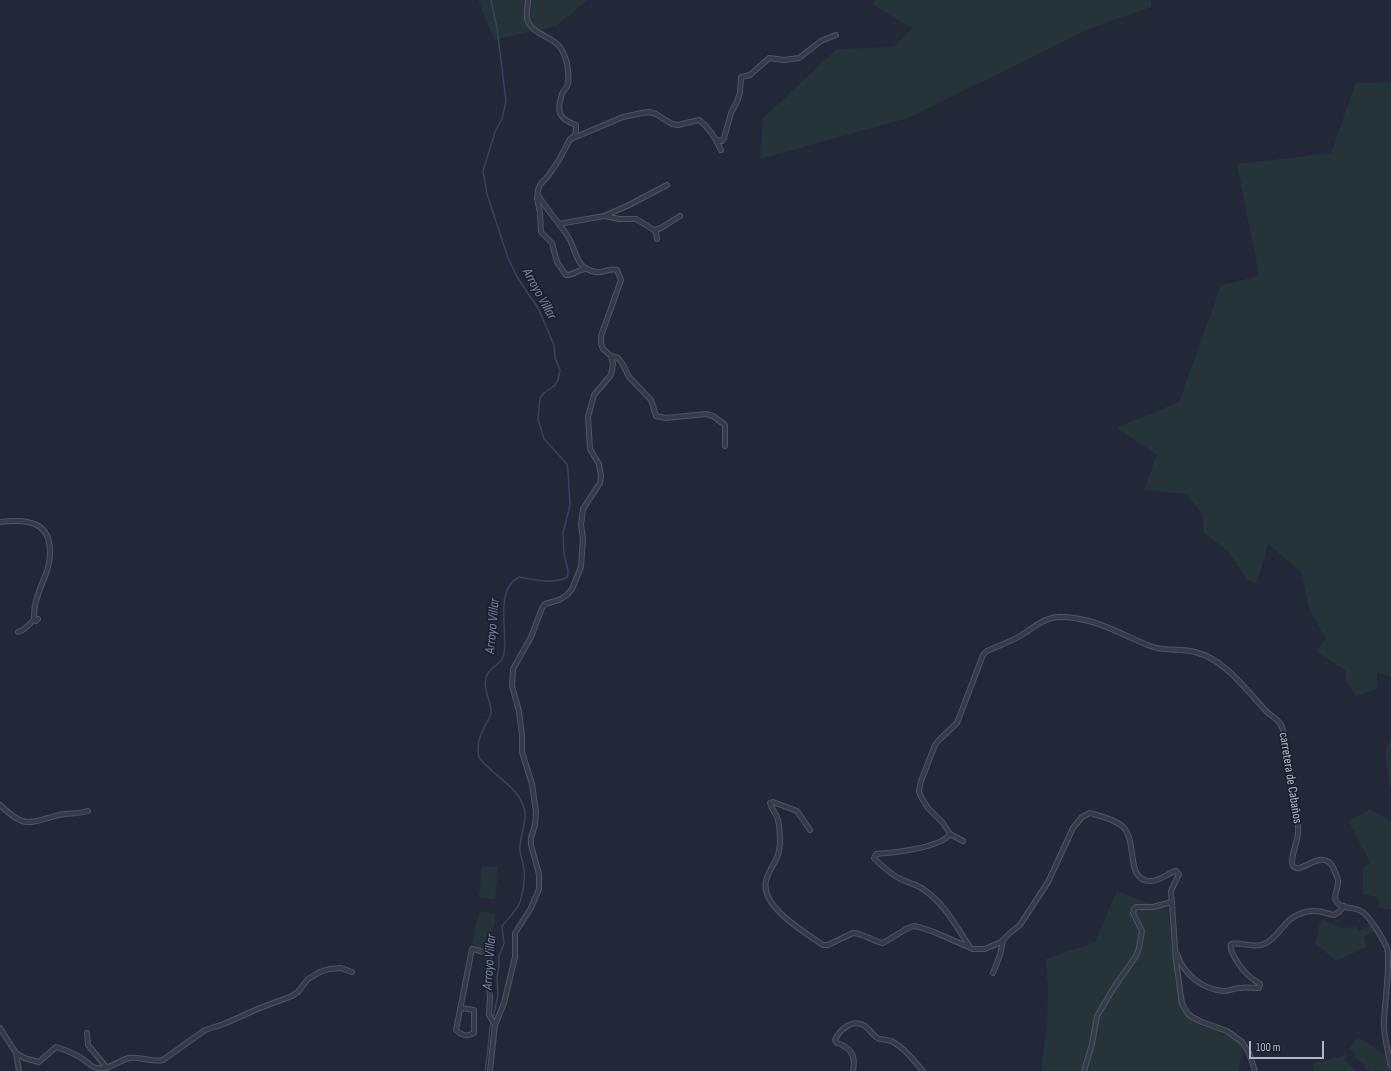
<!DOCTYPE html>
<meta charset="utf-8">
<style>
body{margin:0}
#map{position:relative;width:1391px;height:1071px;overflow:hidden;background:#222838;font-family:"Sofia Sans Condensed",sans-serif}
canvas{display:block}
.scale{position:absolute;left:1249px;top:1041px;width:75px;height:18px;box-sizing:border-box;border:2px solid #b1b5c5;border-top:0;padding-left:5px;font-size:12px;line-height:14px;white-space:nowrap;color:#b1b5c5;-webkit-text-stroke:3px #1b202d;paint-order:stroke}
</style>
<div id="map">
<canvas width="1391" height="1071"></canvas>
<div class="scale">100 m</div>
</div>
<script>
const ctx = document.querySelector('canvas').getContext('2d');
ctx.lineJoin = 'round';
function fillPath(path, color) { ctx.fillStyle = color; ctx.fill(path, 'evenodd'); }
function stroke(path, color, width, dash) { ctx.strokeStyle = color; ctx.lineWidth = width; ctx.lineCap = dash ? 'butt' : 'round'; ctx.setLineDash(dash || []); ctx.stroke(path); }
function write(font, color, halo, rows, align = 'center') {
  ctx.font = font + ' "Sofia Sans Condensed",sans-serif'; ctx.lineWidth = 3.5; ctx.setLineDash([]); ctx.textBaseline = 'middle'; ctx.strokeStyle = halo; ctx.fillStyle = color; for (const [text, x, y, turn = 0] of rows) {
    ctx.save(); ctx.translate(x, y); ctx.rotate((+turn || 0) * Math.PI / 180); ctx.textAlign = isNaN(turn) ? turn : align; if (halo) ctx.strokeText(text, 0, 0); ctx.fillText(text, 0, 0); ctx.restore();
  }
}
fillPath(new Path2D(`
 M 478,0 L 588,0 L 556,26 L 494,40 Z
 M 875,0 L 1151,0 L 1151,7 L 1089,29 L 908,118 L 760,159 L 763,118 L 837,49 L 894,47 L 912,28 L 873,5 Z
 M 1391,82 L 1391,677 L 1377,672 L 1378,688 L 1356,696 L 1345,679 L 1346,671 L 1316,651 L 1326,638 L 1309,609 L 1301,572 L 1268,544 L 1260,573 L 1255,583 L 1247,580 L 1228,551 L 1204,533 L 1202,514 L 1186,494 L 1144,490 L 1157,455 L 1116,428 L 1179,402 L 1221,285 L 1259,276 L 1237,164 L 1331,153 L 1356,83 Z
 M 1391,736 L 1391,787 L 1389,785 L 1385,752 Z
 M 1370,809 L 1391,821 L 1391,909 L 1380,908 L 1377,897 L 1363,894 L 1363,868 L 1371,863 L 1348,822 Z
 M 482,866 L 498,867 L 495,899 L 479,898 Z
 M 1117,891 L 1168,910 L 1175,977 L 1163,978 L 1175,977 L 1183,1012 L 1199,1025 L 1218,1030 L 1235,1040 L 1243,1048 L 1239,1071 L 1047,1071 L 1041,1068 C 1047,1032 1050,996 1046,959 L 1095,942 Z
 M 479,911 L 496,914 L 489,949 L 472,946 Z
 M 1321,919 L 1342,928 L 1357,927 L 1358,932 L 1371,925 L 1374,931 L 1364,936 L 1366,947 C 1357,950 1345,958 1336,960 L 1315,944 Z
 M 1357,1038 C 1368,1041 1376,1051 1387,1055 L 1391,1071 L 1370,1071 L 1363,1067 L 1365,1065 L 1354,1057 L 1356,1054 L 1349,1049 Z
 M 1347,1055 L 1344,1060 L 1358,1071 L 1314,1071 L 1313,1063 Z`), '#243439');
stroke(new Path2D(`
 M 491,0 L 497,28 L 506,101 L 502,119 L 495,132 L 483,171 L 487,194 L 508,258 L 517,277 L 538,308 L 554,345 L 555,358 L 560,370 L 558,380 L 554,386 L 544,393 L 540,398 L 538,419 L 544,439 L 567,464 L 568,472 L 570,505 L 563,533 L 564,555 L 568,570 L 568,575 L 566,578 C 551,584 534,580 519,577 C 494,590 508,630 504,653 C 503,664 493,665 488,673 C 480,686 492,701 491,712 C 491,718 486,722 484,728 C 479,737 477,748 479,757 C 481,764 510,784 516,793 C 520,798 524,805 525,812 C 526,825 519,838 520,851 C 521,857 523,863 524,869 C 525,879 523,892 520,902 C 518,909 507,920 502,926 L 504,943 L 499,957 L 499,966 L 497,977 L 498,995 L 493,1018
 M 485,1071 L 488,1049 L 490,1027 L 491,1022`), '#384361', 1.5);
const minor = new Path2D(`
 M 528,0 C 528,5 526,13 527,19 C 531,33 547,35 557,44 C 562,48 565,56 567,63 C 568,69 569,78 568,84 C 567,89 563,90 562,94 C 556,112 559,119 576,125 L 576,130 L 575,135 L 570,139 L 559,160 L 548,176 L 540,185 L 538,190 L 537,198 L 540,213 L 541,232 L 552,243 L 557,262 L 566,275 C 573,276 578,269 586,269
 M 571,139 L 623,117 L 642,113 L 649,112 L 656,114 L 672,124 L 678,125 L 699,120 C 709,127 716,139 721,150
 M 716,140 L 722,141 L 724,138 L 731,113 L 737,102 L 740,93 L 741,77 L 750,75 L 769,58 L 784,60 L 799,58 L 821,41 L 836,35
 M 604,216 L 627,206 L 667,185
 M 559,224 L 604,216 L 619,219 L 636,219 L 654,230 L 656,232 L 657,239
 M 654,230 L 661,228 L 680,216
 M 611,356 L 618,358 L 622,363 L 629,377 L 651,400 L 656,416 L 666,418 L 706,414 L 713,416 L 725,425 L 725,446
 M 0,522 C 33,518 55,524 49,563 C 47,575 40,586 37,598 C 34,605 34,612 34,619 L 36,621 L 38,619
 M 18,632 C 24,631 30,624 34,619
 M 0,805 C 25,829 28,823 59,815 C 69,813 78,814 88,811
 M 810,830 L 797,811 L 773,802 L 770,803 C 771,808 775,812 777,817 C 780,824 780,836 780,844 C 779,862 769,867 766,881 C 760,907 805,932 823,945 L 828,945 L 853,933 C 863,933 872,941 883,943 L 908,928 L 914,926 L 919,927 L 934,932 L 973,949 L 985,949 L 1001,942 L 1011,932 L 1020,925 L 1048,882 L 1073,828 L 1082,817 L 1090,813 C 1100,816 1114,819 1122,826 C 1139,840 1124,882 1151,881 C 1161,881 1167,873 1176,871 L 1179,874 L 1171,891 L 1176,961 L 1182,1004 L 1188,1014 L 1192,1017 L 1202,1022 L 1227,1031 L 1242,1042 L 1249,1053 L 1255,1071
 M 950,834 L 943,823 L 928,808 L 921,797 L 919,791 L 921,781 L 935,745 L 939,740 L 957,723 L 983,655 L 987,651 C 998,646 1010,642 1020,636 C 1032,629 1043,618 1058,617 C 1092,616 1120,634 1150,646 C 1166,652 1179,648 1195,652 C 1224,659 1245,688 1264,709 C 1274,720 1281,718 1284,734 C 1287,755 1291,776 1294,797 C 1296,809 1299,821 1298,833 C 1298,841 1289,860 1293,866 C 1300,875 1316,853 1329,862 C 1332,865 1334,868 1335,872 C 1336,875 1338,878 1338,881 C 1339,887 1333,895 1336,901 C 1340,909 1354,907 1361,911 C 1370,916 1383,939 1387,948 C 1391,964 1384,1005 1384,1024 C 1384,1038 1388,1052 1391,1066
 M 950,834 C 941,848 892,853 876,854 L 874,858 C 881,865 891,875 901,879 C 908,883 916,884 923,889 C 947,906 954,924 970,947
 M 950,834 L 963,841
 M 1177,954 C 1183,973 1202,990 1224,991 C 1229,991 1234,988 1240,988 C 1246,987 1252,988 1259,988 L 1260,984 C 1256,981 1252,979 1249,976 C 1243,971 1228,951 1231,944 C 1239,941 1253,949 1264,944 C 1274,940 1277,933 1284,926 C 1290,917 1303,911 1313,911 C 1321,910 1327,914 1334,915 L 1340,911 L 1344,906
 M 993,973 L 1000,955 L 1003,941
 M 461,1008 L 474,1010 L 474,1033 C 467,1037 462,1036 456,1030 L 472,949 L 489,953 L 488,978 L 490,997 L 489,1015 L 495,1025
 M 0,1028 L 16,1053 L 24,1058 L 39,1062 L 56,1047 C 66,1050 76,1054 84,1060 C 88,1062 92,1068 97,1068 C 109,1070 118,1061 129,1058 C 141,1056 152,1063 163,1060 L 205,1030 L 224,1024 L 260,1008 L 292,996 L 298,992 L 308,979 L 320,972 L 329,969 L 341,968 L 352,972
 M 87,1033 L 88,1045 L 107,1068
 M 16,1053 L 19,1071
 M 490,1071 L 495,1025 L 504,1003 L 515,957 L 515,933 L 531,908 L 539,889 L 539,874 L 531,845 L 531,838 L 535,825 L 536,812 L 532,784 L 522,752 L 522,735 L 519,711 L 512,686 L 513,669 L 531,637 L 542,608 L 545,604 L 559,600 L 567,595 L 572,589 L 581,567 L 583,538 L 581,525 L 583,509 L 600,483 L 601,476 L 599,464 L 590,449 L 588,417 L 594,395 L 611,375 L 613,364 L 611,356 L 603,349 L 601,344 L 601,336 L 621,280 L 617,270 C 606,267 602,277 587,269 C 577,264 575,250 570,240 C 561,224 547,211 538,195
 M 853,1071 C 856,1055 851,1048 837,1043 L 835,1040 C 840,1029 853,1018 865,1026 C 870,1030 872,1034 876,1037 C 880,1041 886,1038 891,1041 C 904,1047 914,1061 923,1071
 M 1084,1071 L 1092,1044 L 1097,1016 L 1113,989 L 1136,956 L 1139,948 L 1142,931 L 1133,913 L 1134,909 L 1136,907 L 1153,907 L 1172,902`);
stroke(minor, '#515563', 6);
stroke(minor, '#363b49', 4);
write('13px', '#b1b5c5', '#1b202d', [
 ["carretera de Cabaños",1290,778,81]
]);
write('italic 14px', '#7a87ab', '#1b202d', [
 ["Arroyo Villar",539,294,61],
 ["Arroyo Villar",493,626,-85],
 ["Arroyo Villar",490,962,-86]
]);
</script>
